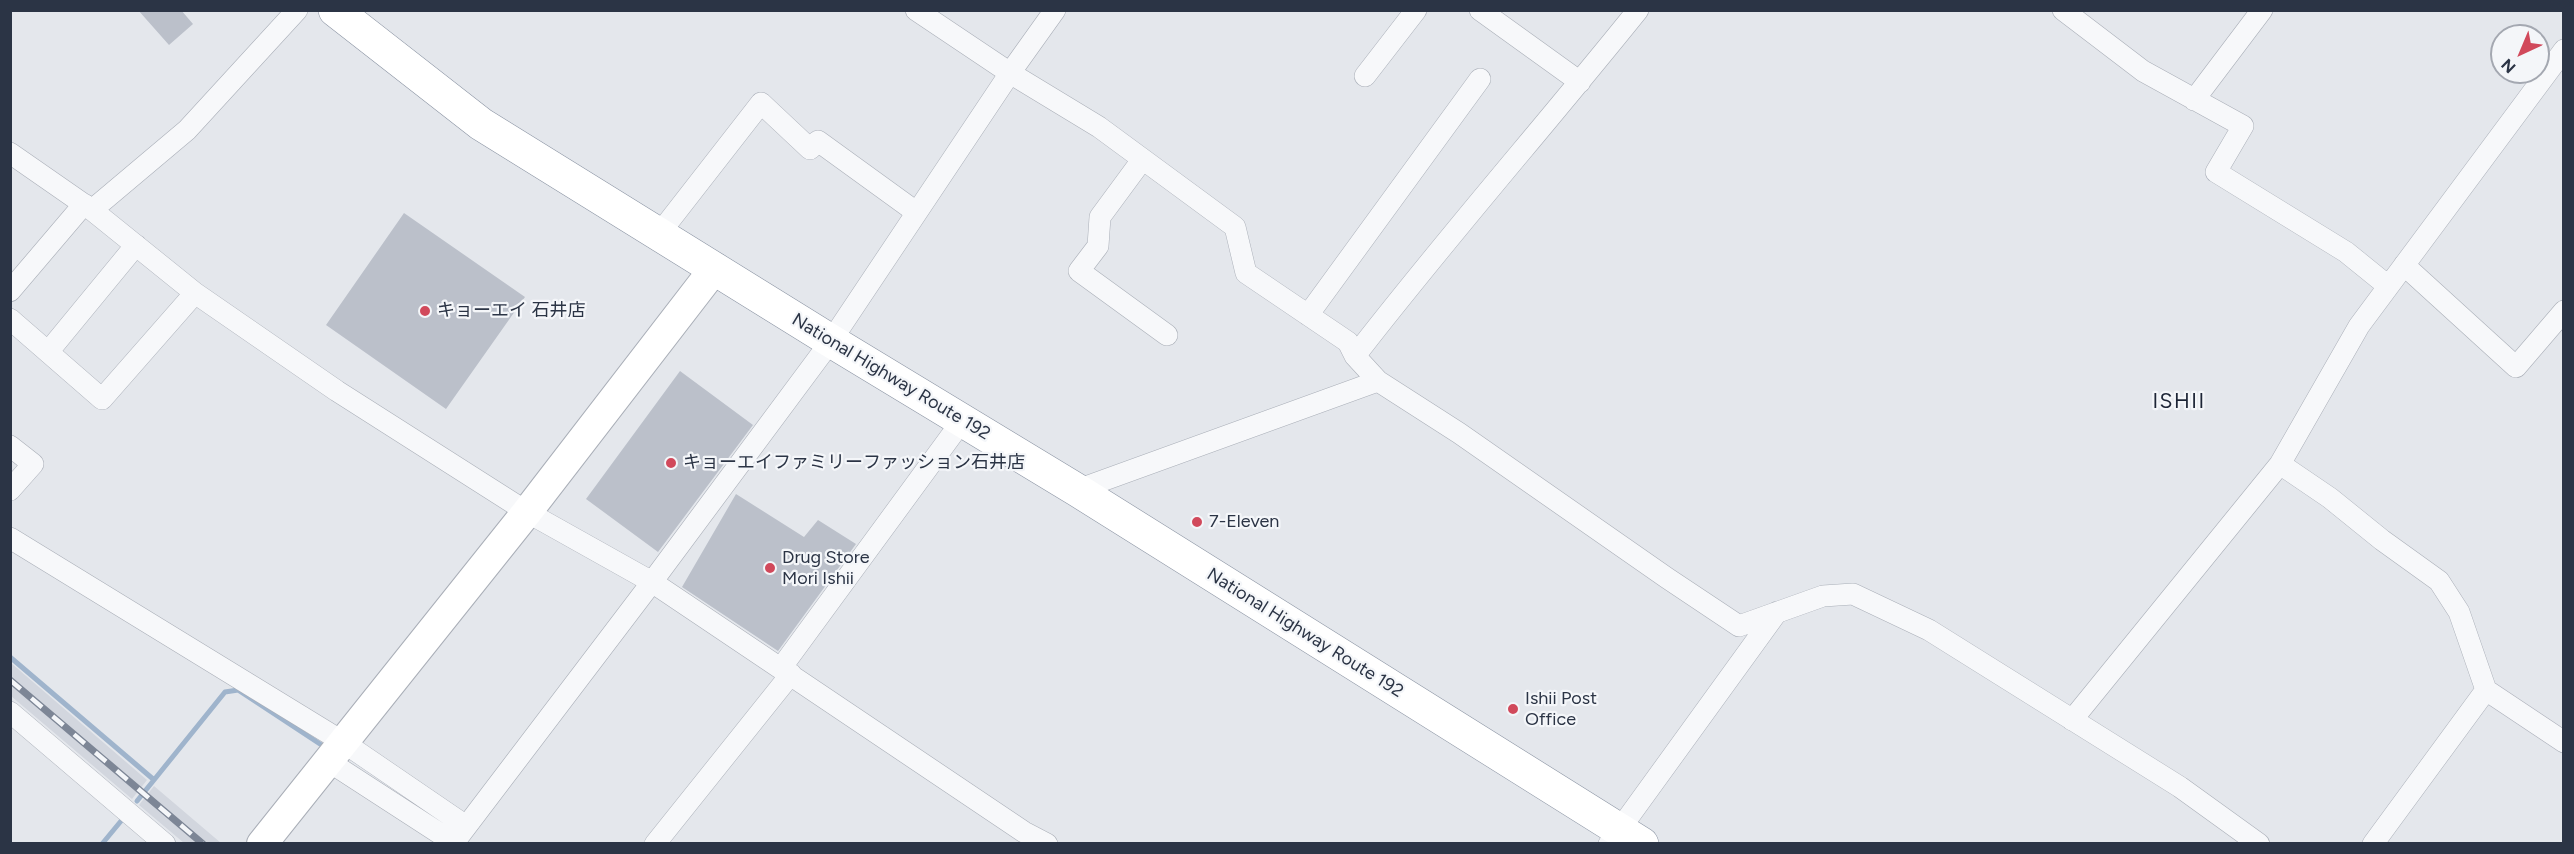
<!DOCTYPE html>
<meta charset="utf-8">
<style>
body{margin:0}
#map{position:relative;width:2574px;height:854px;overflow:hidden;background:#e4e7ec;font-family:Figtree,sans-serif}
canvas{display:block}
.frame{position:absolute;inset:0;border:12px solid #2b3445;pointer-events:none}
.north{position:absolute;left:2490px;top:24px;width:60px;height:60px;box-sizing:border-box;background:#f4f6f9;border:2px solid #a4a8b1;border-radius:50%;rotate:224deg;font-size:16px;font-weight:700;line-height:24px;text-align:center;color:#2b3445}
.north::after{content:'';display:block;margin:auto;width:21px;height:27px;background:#d1495b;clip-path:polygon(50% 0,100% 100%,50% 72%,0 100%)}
</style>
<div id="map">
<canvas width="2574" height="854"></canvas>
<div class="frame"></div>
<div class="north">N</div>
</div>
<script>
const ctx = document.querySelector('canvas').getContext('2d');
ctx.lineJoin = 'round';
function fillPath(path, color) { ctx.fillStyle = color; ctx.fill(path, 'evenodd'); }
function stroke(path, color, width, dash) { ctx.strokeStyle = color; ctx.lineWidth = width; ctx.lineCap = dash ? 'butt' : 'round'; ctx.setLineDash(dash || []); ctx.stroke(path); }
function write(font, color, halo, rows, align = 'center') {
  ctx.font = font + ' Figtree,"Noto Sans JP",sans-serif'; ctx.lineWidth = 4.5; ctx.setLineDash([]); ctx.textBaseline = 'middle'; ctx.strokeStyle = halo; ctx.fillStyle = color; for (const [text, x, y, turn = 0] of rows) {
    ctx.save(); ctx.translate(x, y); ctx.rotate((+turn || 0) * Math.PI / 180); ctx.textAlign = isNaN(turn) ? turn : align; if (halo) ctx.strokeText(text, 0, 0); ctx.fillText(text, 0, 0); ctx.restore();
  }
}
fillPath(new Path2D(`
 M 11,663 L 147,780 L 132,799 L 11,696 Z
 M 154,786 L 221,843 L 184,843 L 139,805 Z`), '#d2d6de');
stroke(new Path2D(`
 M 10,657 L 153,779
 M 137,801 L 225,692 L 238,690 L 320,744
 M 102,844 L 121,821`), '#9fb4cc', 5);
fillPath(new Path2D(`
 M 138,10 L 181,10 L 193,24 L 169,45 Z
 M 404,213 L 525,297 L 446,409 L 326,325 Z
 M 680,371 L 753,425 L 658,552 L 586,499 Z
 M 736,494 L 804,537 L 818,520 L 856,544 L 778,651 L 682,587 Z`), '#bbc0ca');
const street = new Path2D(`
 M 916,10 L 1010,73 L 1099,127 L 1235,227 L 1246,273 L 1348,342 L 1355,356 L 1378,381 L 1459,433 L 1667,578 L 1739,626 L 1823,596 L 1853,594 L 1929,630 L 2180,787 L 2259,844
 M 1480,10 L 1580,82
 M 2063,10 L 2143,71 L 2243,126 L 2216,172 L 2346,252 L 2388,286
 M 1365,76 L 1416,10
 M 2194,100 L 2262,10
 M 10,153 L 92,210 L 195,293 L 337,391 L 527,512 L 652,582 L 1024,832 L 1047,844
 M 1142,160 L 1100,217 L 1098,246 L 1079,271 L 1167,335
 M 92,210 L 187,130 L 297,10
 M 659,234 L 761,103 L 810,149 L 818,141 L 916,212
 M 2404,265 L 2516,367 L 2564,311
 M 10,291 L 84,204
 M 1308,315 L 1480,79
 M 10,319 L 102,399 L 195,293
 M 48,352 L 136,245
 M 1355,356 C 1446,238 1544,127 1638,10
 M 10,446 L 33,464 L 10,490
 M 2280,464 L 2330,498 L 2382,540 L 2439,581 L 2459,612 L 2486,690 L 2564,742
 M 1077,490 L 1378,381
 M 10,538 L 343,742 L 466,826
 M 781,668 L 962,421
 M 10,712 L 165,844
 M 2072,720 L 2280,464 L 2359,326 L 2564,50
 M 328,761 L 456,844
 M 453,844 L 652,582 L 831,341 L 1010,73 L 1055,10
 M 655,844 L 791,674
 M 1609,844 L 1777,612
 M 2373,844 L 2486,690`);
const secondary = new Path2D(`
 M 262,844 L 527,512 L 715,268`);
const highway = new Path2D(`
 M 335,10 L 481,124 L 831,341 L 1077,490 L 1642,844`);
stroke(street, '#a9aeb7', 22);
stroke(secondary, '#a9aeb7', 32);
stroke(highway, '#8b94a3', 34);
stroke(street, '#f7f8fa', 21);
stroke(secondary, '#fff', 30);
stroke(highway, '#fff', 33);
const rail = new Path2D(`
 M 10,680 L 203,844`);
stroke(rail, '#7d8696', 7);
stroke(rail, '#f4f6f9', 4.5, [14]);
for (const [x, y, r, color] of [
 [425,311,6,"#d1495b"],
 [671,463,6,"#d1495b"],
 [1197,522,6,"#d1495b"],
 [770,568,6,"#d1495b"],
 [1513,709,6,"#d1495b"]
]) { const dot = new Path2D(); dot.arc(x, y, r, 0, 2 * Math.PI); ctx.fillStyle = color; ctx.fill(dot); stroke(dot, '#f4f6f9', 2); }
write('18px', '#2b3445', '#f4f6f9', [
 ["キョーエイ 石井店",437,311],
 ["キョーエイファミリーファッション石井店",683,463],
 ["7-Eleven",1209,522],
 ["Drug Store",782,558],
 ["Mori Ishii",782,579],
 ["Ishii Post",1525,699],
 ["Office",1525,720]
], 'left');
write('18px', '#2b3445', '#f4f6f9', [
 ["National Highway Route 192",891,377,31],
 ["National Highway Route 192",1305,633,32]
]);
ctx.letterSpacing = '1.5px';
write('21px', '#1d2536', '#f4f6f9', [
 ["ISHII",2179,402]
]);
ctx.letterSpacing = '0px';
</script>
